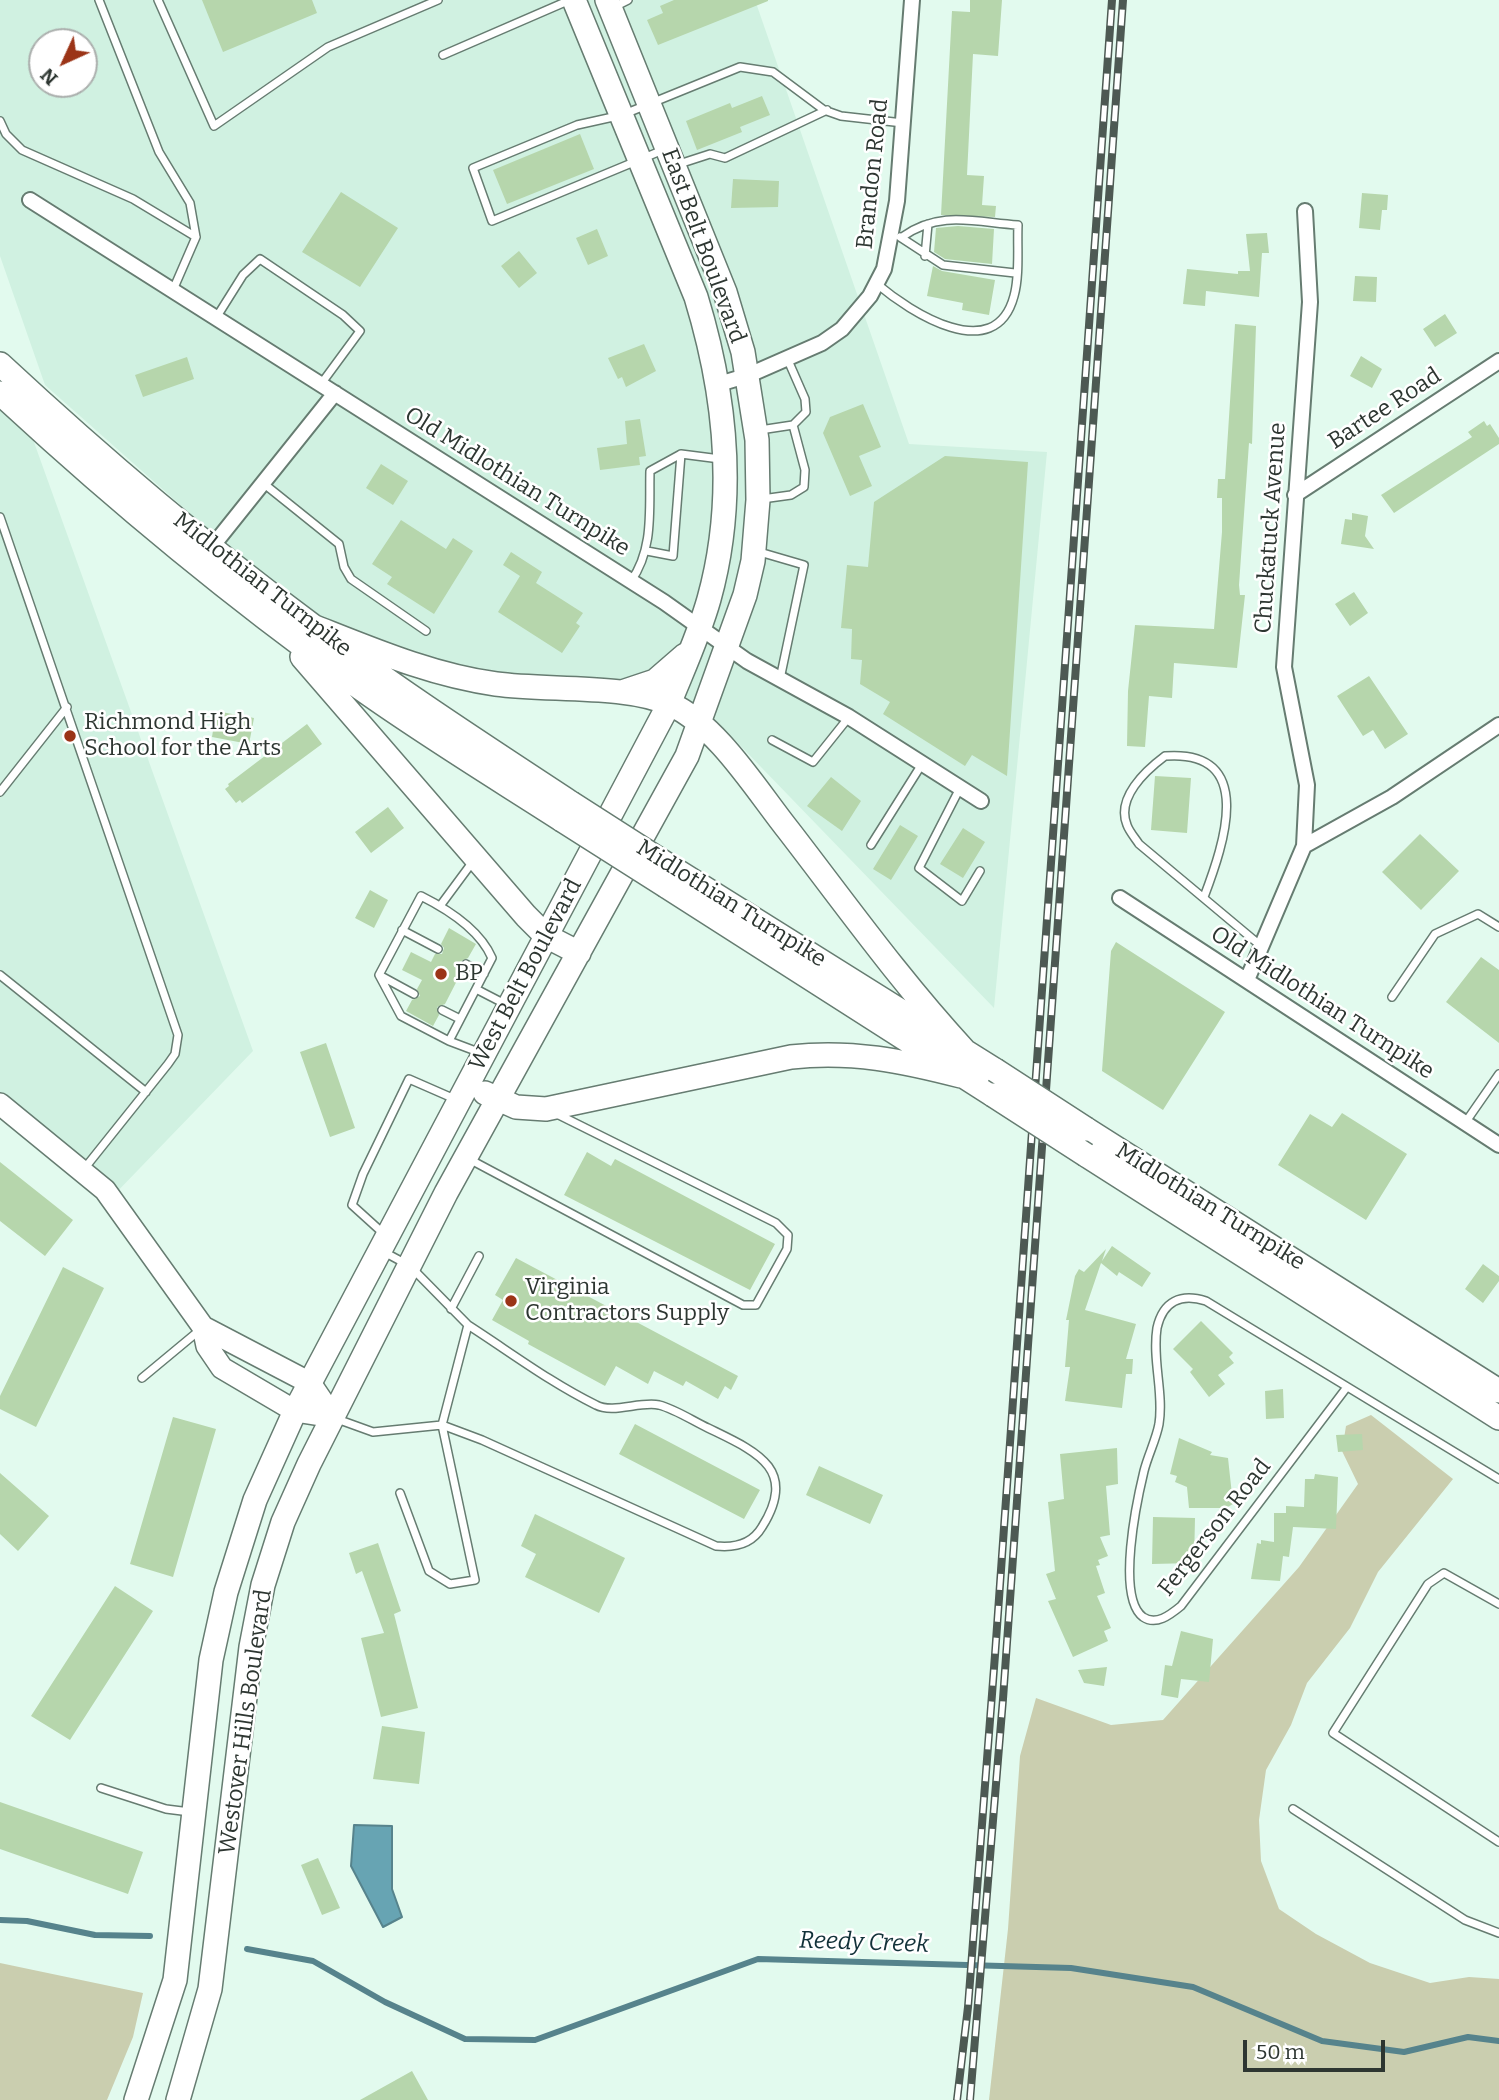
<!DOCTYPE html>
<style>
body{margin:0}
#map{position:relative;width:1499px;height:2100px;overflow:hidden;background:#e2faee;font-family:Bitter,serif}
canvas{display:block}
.north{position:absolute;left:28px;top:28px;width:70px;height:70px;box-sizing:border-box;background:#fff;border:2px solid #abafad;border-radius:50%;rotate:225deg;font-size:19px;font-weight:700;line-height:28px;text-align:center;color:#2d3631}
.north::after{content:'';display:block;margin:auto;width:24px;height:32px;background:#9b3417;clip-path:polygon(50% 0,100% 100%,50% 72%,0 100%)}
.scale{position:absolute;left:1243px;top:2040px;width:142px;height:32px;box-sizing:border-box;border:4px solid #2d3631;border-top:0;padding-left:9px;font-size:21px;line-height:24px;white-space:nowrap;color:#2d3631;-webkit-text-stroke:5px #fff;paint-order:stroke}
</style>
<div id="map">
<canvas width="1499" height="2100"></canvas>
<div class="north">N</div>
<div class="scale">50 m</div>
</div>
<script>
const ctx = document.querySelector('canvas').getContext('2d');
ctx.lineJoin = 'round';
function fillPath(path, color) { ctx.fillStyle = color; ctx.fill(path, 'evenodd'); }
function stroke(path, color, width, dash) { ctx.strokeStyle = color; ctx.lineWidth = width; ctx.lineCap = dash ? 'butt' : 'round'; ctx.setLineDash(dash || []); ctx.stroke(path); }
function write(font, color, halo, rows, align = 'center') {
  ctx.font = font + ' Bitter,serif'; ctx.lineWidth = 5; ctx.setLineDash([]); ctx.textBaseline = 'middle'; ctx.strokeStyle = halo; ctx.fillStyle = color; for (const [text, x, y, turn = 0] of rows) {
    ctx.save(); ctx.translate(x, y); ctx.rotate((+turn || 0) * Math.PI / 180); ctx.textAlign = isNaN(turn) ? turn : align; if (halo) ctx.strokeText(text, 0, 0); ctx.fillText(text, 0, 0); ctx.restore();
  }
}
fillPath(new Path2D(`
 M 0,0 L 755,0 L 909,444 L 1047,452 L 994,1008 L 731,736 L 641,678 L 617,684 L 563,683 L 435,666 L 336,630 L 256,572 L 45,385 L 0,256 ZM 42,42 L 84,42 L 84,84 L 42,84 Z
 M 0,395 L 26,420 L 253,1051 L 111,1198 L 0,1105 Z`), '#d0f1e1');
fillPath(new Path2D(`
 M 1371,1415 L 1453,1479 L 1378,1572 L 1350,1628 L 1307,1683 L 1291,1725 L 1266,1770 L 1259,1820 L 1261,1861 L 1279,1909 L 1316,1934 L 1370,1963 L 1430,1983 L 1469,1977 L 1499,1979 L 1499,2100 L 989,2100 L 1008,1929 L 1020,1756 L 1036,1698 L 1111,1725 L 1163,1720 L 1299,1567 L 1358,1484 L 1342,1451 L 1346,1426 Z
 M 0,1963 L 143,1993 L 133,2037 L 107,2100 L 0,2100 Z`), '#caceaf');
const water = new Path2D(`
 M 354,1825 L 392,1826 L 392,1889 L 402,1917 L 383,1927 L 351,1866 Z`);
fillPath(water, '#67a4b3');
stroke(water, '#56838c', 2);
stroke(new Path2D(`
 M 0,1920 L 27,1921 L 95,1935 L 150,1936
 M 247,1949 L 313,1961 L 385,2002 L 465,2039 L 535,2040 L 758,1959 L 1071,1968 L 1193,1987 L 1322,2041 L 1404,2052 L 1468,2037 L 1499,2041`), '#56838c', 6);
fillPath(new Path2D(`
 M 202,0 L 312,0 L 317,13 L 223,52 Z
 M 674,0 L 768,0 L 768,1 L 658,45 L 647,20 L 663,13 L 660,6 Z
 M 970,0 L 1002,0 L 998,56 L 973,54 L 967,175 L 984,176 L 982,205 L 996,206 L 995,217 L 941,215 L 952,11 L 970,12 Z
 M 762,96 L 770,115 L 740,127 L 742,132 L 697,150 L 686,121 L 730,103 L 732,108 Z
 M 580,134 L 594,169 L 507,204 L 493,170 Z
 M 733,179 L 779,181 L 778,207 L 731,208 Z
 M 341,192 L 398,228 L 360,287 L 302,252 Z
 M 1362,193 L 1388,195 L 1387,210 L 1382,210 L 1380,230 L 1359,228 Z
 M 958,226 L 994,229 L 992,264 L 945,259 L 934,252 L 936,228 Z
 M 597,229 L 608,256 L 588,265 L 576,238 Z
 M 1267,233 L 1269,253 L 1262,253 L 1259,297 L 1206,291 L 1205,306 L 1183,304 L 1187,269 L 1238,274 L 1238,271 L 1250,271 L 1246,234 Z
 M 519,251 L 537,273 L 519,288 L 501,266 Z
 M 933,266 L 942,271 L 995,280 L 989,315 L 962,310 L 963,303 L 927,296 Z
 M 1355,276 L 1377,277 L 1376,302 L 1353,301 Z
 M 1445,314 L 1457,333 L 1435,347 L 1423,329 Z
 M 1235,324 L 1256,326 L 1252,444 L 1249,443 L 1239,585 L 1240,595 L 1245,595 L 1237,668 L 1174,663 L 1172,698 L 1149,696 L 1145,747 L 1127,746 L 1128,691 L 1135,625 L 1214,629 L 1222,532 L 1222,498 L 1217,498 L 1218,479 L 1225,479 Z
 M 644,344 L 656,371 L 626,387 L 622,377 L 618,379 L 608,358 Z
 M 1361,356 L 1382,369 L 1372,388 L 1350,376 Z
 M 187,357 L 194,379 L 143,397 L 135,375 Z
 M 863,404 L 881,447 L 859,456 L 872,486 L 850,496 L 823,433 L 830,417 Z
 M 640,419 L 646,456 L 639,457 L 640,465 L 600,470 L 597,448 L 627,444 L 625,421 Z
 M 1484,421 L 1487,426 L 1490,424 L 1499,438 L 1499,444 L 1394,513 L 1381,495 L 1472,437 L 1468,432 Z
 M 945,456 L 1028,462 L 1007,776 L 972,755 L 965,766 L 883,714 L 890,702 L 860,684 L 862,660 L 851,659 L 852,629 L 841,628 L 847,565 L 868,567 L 874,502 Z
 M 381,464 L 408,481 L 393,505 L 366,488 Z
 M 1352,513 L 1368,516 L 1365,536 L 1374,549 L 1341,544 L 1345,519 L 1352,520 Z
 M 401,520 L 446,549 L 453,538 L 473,551 L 434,614 L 387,584 L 392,577 L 372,564 Z
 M 511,552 L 542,572 L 536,583 L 583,613 L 576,623 L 580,626 L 562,653 L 498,612 L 520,576 L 503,565 Z
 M 1354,592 L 1368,613 L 1350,626 L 1335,604 Z
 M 1369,676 L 1408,734 L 1385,749 L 1373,730 L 1363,736 L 1337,696 Z
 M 216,711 L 254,718 L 249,744 L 212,737 Z
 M 307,724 L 322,744 L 242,803 L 240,800 L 236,803 L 225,789 L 229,786 L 228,784 Z
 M 1155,776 L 1191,778 L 1187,833 L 1151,830 Z
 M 831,777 L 861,801 L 842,831 L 807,806 Z
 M 388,807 L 404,828 L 371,853 L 355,832 Z
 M 900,825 L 918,836 L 891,880 L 873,869 Z
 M 963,828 L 985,842 L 963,878 L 940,864 Z
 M 1420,834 L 1459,871 L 1421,910 L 1382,872 Z
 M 370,890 L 388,900 L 374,928 L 355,918 Z
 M 449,928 L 476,944 L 468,958 L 460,962 L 463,969 L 445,1004 L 437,1007 L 439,1015 L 433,1026 L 406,1011 L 412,1000 L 420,996 L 417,989 L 422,980 L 402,970 L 411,952 L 431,962 L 435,954 L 442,954 L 444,948 L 441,944 Z
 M 1116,942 L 1225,1012 L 1163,1110 L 1102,1071 L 1111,951 Z
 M 1481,957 L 1499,970 L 1499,1043 L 1446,1002 Z
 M 326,1043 L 355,1128 L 330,1137 L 300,1052 Z
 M 1342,1113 L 1407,1154 L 1366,1220 L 1278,1165 L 1310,1114 L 1332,1127 Z
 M 587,1152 L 611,1166 L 615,1159 L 775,1244 L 750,1290 L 564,1195 Z
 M 0,1162 L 73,1220 L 45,1256 L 0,1221 Z
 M 1112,1246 L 1151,1273 L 1142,1287 L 1119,1272 L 1117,1276 L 1101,1263 L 1085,1310 L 1136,1324 L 1126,1359 L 1133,1359 L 1132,1374 L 1126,1374 L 1122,1408 L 1065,1401 L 1070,1367 L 1065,1367 L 1069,1320 L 1066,1320 L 1075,1276 L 1079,1269 L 1084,1272 L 1106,1249 L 1102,1261 Z
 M 516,1258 L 738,1376 L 731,1390 L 725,1386 L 718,1399 L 686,1381 L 683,1386 L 654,1371 L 648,1384 L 616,1366 L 605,1386 L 528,1344 L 529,1341 L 492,1320 L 503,1300 L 495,1295 Z
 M 1483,1264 L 1499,1276 L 1499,1281 L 1483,1303 L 1465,1289 Z
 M 63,1267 L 104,1288 L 36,1427 L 0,1409 L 0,1396 Z
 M 1201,1321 L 1233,1353 L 1229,1357 L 1234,1363 L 1218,1375 L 1225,1384 L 1209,1397 L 1190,1372 L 1193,1369 L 1173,1349 Z
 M 1283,1389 L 1284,1418 L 1266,1419 L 1265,1391 Z
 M 173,1417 L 216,1429 L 173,1577 L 130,1564 Z
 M 635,1424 L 760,1490 L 744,1519 L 619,1454 Z
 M 1362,1434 L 1363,1450 L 1338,1452 L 1336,1435 Z
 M 1179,1438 L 1212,1452 L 1210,1455 L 1228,1458 L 1233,1504 L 1226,1508 L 1189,1508 L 1187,1487 L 1175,1482 L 1177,1476 L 1170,1474 Z
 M 1117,1448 L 1118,1484 L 1106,1486 L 1110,1535 L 1100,1537 L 1108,1556 L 1098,1560 L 1100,1565 L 1096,1566 L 1105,1593 L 1097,1596 L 1111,1628 L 1104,1631 L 1108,1641 L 1073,1657 L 1048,1601 L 1056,1599 L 1046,1574 L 1055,1571 L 1048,1502 L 1064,1499 L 1060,1454 Z
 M 819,1466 L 883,1495 L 870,1524 L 806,1495 Z
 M 0,1473 L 49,1516 L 18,1551 L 0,1534 Z
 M 1315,1474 L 1338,1477 L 1336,1529 L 1293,1527 L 1289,1557 L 1283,1556 L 1280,1581 L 1251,1579 L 1257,1543 L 1261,1544 L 1261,1540 L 1274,1542 L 1274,1513 L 1286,1513 L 1286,1506 L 1304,1507 L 1305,1479 L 1314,1479 Z
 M 535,1514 L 625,1558 L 599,1613 L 525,1577 L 536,1554 L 521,1546 Z
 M 1153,1517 L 1195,1518 L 1194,1563 L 1152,1564 Z
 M 378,1543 L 401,1611 L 394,1614 L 418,1708 L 381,1717 L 361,1638 L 384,1633 L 362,1571 L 356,1574 L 349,1553 Z
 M 115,1586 L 153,1611 L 70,1740 L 31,1716 Z
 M 1181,1631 L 1213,1639 L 1209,1682 L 1181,1679 L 1178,1698 L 1161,1695 L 1165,1665 L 1172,1666 Z
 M 1107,1667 L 1104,1686 L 1084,1683 L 1078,1670 Z
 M 382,1726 L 425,1732 L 419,1784 L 373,1779 Z
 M 0,1802 L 143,1852 L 128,1894 L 0,1849 Z
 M 318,1858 L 340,1908 L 322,1915 L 301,1865 Z
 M 412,2071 L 428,2100 L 360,2100 Z`), '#b6d6ac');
const lane = new Path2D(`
 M 99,0 L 159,152 L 190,203 L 196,237 L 173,290
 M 158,0 L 214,126 L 328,47 L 438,0
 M 614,7 L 628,0
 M 443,55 L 570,0
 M 0,121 L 6,134 L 22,150 L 133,199 L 196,237
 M 663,150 L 492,221 L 473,168 L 577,125 L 622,115 L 740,67 L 773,72 L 824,110 L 841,116 L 903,123
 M 676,165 L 710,154 L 725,158 L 827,110
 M 900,237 L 943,265 L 1015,273
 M 925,256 L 928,224
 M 877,284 C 910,312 995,367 1014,296 C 1020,275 1017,247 1018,225 C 974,222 940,210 902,237
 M 216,318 L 243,275 L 260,259 L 343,315 L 360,331 L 321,384
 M 787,358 L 805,399 L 806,412 L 793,425
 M 760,430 L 793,425 L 805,470 L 804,487 L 791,495 L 762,499
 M 263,483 L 339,544 L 344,567 L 351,579 L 426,631
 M 0,517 L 178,1035 L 175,1054 L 168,1064 L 84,1169
 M 647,551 L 673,556 L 681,454
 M 756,551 L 804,565 L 780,679
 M 631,581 C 654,549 649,509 650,471 L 681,454 L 720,459
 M 772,740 L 813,762 L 849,717
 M 960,788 L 919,868 L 962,901 L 980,871
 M 0,792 L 67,707
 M 871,845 L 922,764
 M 1204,897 C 1224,844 1257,749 1165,756 C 1145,771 1116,798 1127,825 C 1129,831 1135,838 1139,844 L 1261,946
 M 440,906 L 474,860
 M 402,930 L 438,949
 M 466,964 L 484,974
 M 0,975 L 146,1092
 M 381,976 L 414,994
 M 476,989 L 505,1004
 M 1392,997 L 1435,934 L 1478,914 L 1499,927
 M 442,1010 L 460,1019
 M 449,1041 L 401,1016 L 379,975 L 421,896 C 447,909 480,930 492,958 L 449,1041 L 481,1053
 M 1465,1123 L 1499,1074
 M 469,1159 L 743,1305 L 756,1305 L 787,1249 L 788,1235 L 776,1223 L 557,1114
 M 384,1234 L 352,1205 L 363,1174 L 409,1079 L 457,1100
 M 451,1309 L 479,1256
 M 142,1378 L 201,1329
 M 1347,1387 L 1181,1606 C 1170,1615 1156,1626 1143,1617 C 1116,1597 1137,1500 1144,1471 C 1148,1455 1156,1440 1159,1424 C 1164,1393 1152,1360 1157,1328 C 1163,1301 1181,1293 1206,1301 L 1499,1479
 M 337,1419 L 373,1432 L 442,1425 L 468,1325 L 410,1266 L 384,1252
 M 442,1425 L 482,1440 L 716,1546 C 735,1548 752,1544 762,1527 C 799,1468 755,1451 708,1428 C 693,1421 675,1409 659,1405 C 640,1401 613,1414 596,1405 C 551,1383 510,1352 468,1325
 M 400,1493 L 429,1571 L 450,1584 L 475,1580 L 442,1425
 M 1499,1604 L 1444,1573 L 1428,1584 L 1333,1733 L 1499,1842
 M 101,1788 L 166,1809 L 190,1812
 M 1293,1809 L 1465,1920 L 1499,1933`);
const street = new Path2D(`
 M 30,200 L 664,602 L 747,661 L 849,717 L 981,801
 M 719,384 L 749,375 L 822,343 L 842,329 L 870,296 L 884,269 L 897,201 L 912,0
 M 1295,495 L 1499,361
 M 211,548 L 335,393
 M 1304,846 L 1307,785 L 1284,667 L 1310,302 L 1305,211
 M 1120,898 L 1499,1145
 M 1247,980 L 1304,846 L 1392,797 L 1499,725`);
const secondary = new Path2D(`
 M 0,1104 L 105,1190 L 203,1327 L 310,1383 L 333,1417
 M 203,1327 L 207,1346 L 222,1368 L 295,1411 L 333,1417`);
const primary = new Path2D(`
 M 0,364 C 99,456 201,543 309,623 C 393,687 483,745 571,803
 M 0,393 C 112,497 229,594 353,683 C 421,732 492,775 562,820
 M 310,625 C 371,649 431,675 496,684 C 547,691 625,684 670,704 C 717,725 757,791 789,831 C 846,905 901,982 964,1050
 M 302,657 L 526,916 L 546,936 L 579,953
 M 622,692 L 655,681 L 685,655
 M 674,869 L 995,1070
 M 666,886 L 993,1095
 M 485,1093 L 516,1107 L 546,1109 L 791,1057 C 851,1050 903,1061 961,1076
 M 1086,1129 L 1499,1391
 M 1086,1155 L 1499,1418
 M 136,2100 L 175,1980 L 211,1660 L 226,1592 L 255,1500 L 295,1411 L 669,704 C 683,669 699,635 709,599 C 737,498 726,395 696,297 L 574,0
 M 178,2100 L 210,1989 L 251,1647 L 263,1585 L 283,1522 L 309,1464 L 446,1193 L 687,756 L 745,595 L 753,561 L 758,500 L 757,440 L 743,352 L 725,292 L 607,0`);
stroke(lane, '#667c71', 10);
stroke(street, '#667c71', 18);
stroke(secondary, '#667c71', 24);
stroke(primary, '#667c71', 26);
stroke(lane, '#fff', 7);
stroke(street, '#fff', 14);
stroke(secondary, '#fff', 21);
stroke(primary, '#fff', 23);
const rail = new Path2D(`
 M 957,2100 L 968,2007 L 995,1655 L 1112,0
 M 970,2100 L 1003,1699 L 1123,0`);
stroke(rail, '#4d5953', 8);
stroke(rail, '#fff', 5, [16]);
const primaryBridge = new Path2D(`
 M 571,803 L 674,869
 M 562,820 L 666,886
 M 995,1070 L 1086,1129
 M 993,1095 L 1086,1155`);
stroke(primaryBridge, '#667c71', 26, []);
stroke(primaryBridge, '#fff', 23);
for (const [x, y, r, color] of [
 [70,736,7,"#9b3417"],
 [441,974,7,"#9b3417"],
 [511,1301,7,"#9b3417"]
]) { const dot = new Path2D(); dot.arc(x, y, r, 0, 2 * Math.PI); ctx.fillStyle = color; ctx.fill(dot); stroke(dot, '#fff', 2.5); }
write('23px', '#2d3631', '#fff', [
 ["Brandon Road",873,174,-84],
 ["East Belt Boulevard",703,246,70],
 ["Bartee Road",1385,409,-33],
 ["Old Midlothian Turnpike",517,482,32],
 ["Chuckatuck Avenue",1271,528,-86],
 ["Midlothian Turnpike",262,585,38],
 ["Midlothian Turnpike",731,904,32],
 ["West Belt Boulevard",526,975,-62],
 ["Old Midlothian Turnpike",1322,1003,33],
 ["Midlothian Turnpike",1210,1207,32],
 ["Fergerson Road",1215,1528,-52],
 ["Westover Hills Boulevard",246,1722,-82]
]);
write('23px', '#2d3631', '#fff', [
 ["Richmond High",84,723],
 ["School for the Arts",84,749],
 ["BP",455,974],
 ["Virginia",525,1288],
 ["Contractors Supply",525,1314]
], 'left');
write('italic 24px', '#123239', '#fff', [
 ["Reedy Creek",864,1943,2]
]);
</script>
